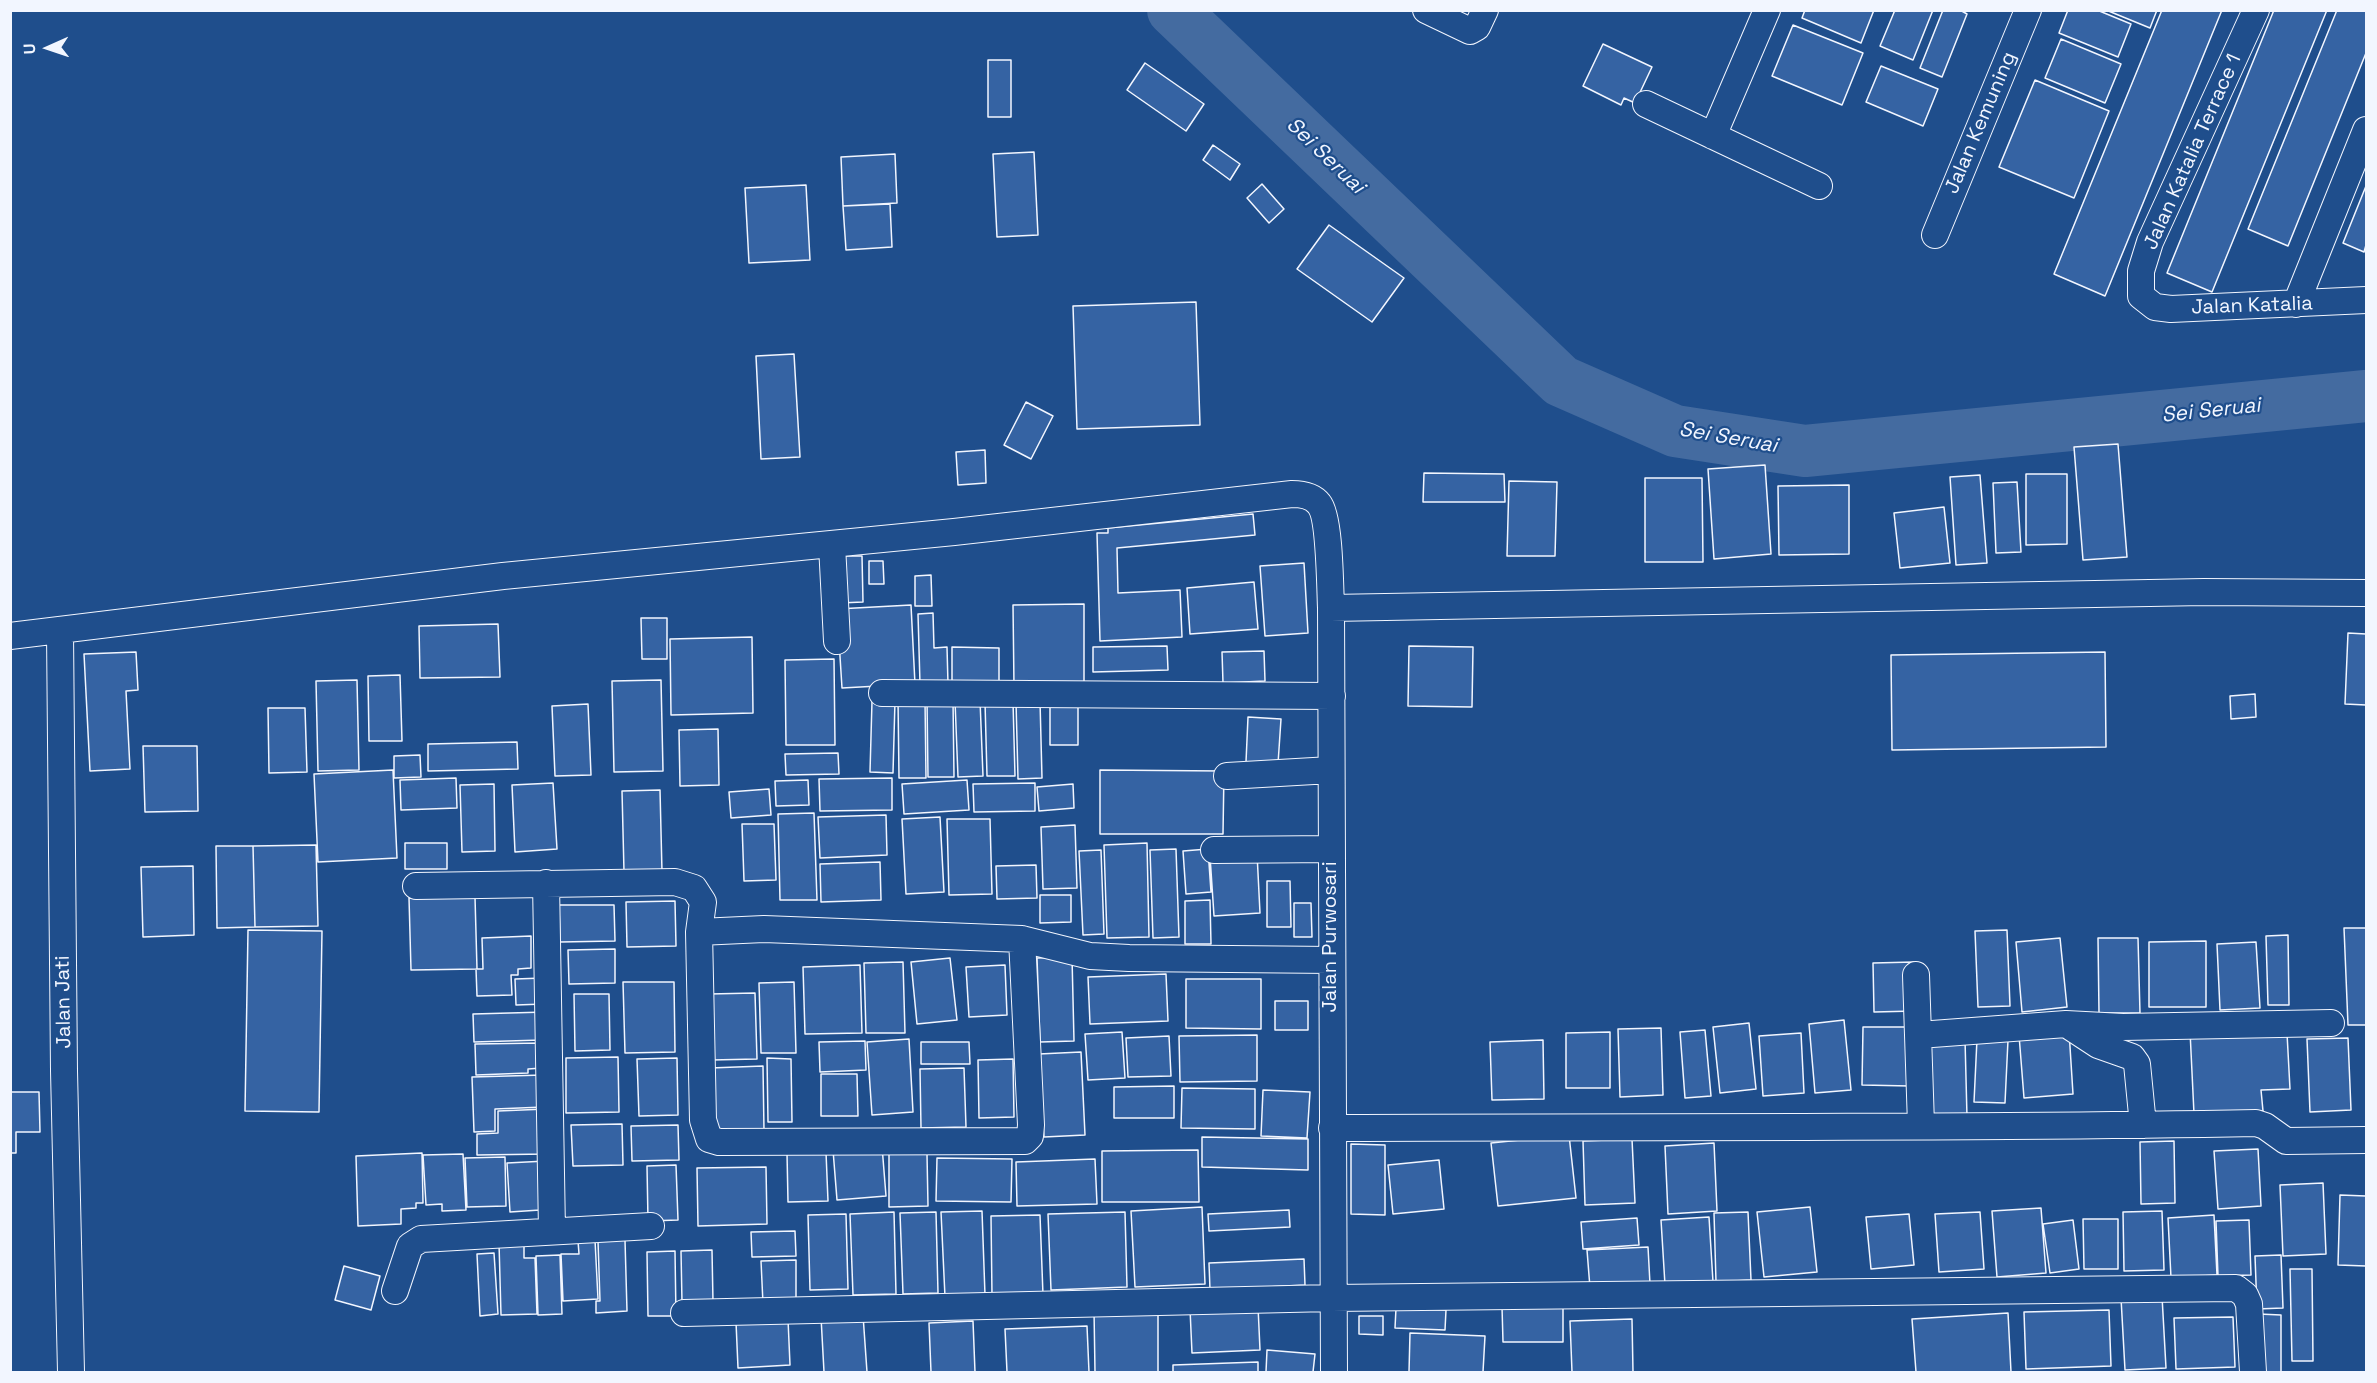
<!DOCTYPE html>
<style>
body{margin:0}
#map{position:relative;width:2377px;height:1383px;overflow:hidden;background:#1f4e8c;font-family:"Space Grotesk",sans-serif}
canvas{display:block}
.frame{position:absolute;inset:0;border:12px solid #f2f6ff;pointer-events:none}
.north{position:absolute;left:18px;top:18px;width:60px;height:60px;-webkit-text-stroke:4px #1f4e8c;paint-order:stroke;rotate:267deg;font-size:16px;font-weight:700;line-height:24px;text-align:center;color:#f2f6ff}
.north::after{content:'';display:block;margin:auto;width:21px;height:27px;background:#f2f6ff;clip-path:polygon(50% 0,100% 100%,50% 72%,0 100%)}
</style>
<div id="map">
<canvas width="2377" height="1383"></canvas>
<div class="frame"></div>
<div class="north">U</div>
</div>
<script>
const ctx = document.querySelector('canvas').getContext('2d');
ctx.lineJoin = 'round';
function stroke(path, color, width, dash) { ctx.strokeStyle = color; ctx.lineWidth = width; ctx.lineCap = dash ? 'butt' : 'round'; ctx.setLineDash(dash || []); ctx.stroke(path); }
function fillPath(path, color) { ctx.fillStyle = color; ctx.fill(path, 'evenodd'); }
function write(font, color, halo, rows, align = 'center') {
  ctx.font = font + ' "Space Grotesk",sans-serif'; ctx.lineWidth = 4.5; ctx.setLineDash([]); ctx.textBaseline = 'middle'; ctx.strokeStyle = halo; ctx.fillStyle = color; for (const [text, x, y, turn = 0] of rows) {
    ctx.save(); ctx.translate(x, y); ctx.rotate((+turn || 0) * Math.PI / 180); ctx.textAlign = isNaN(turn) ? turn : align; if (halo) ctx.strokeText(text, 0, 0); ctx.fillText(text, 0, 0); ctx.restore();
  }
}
stroke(new Path2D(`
 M 1173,10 L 1561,381 L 1675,431 L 1805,451 L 2366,396`), '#446ba0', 52);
const building = new Path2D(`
 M 1805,10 L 1874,10 L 1861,43 L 1802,18 Z
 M 1895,10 L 1933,10 L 1913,60 L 1880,46 Z
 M 1943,10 L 1960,10 L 1967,14 L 1942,77 L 1920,68 Z
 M 2068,10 L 2097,10 L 2131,24 L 2118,57 L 2059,33 Z
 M 2106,10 L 2157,10 L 2150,28 Z
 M 2162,10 L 2222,10 L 2105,296 L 2054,274 Z
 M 2274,10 L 2327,10 L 2212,292 L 2167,273 Z
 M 2337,10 L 2366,10 L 2366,53 L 2288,246 L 2248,229 Z
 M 1793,25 L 1863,53 L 1842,105 L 1772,76 Z
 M 2061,39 L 2121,64 L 2105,103 L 2045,78 Z
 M 1603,44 L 1652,67 L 1635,103 L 1624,98 L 1621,105 L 1583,86 Z
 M 988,60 L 1011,60 L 1011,117 L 988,117 Z
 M 1145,63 L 1204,104 L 1186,131 L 1127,90 Z
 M 1881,66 L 1938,89 L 1923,126 L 1866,102 Z
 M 2035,80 L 2109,111 L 2074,198 L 1999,167 Z
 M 1213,145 L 1240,164 L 1230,180 L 1203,160 Z
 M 1034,152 L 1038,235 L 997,237 L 993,154 Z
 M 895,154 L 897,203 L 843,206 L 841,157 Z
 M 1262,184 L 1284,209 L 1269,223 L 1247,198 Z
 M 806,185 L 810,260 L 749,263 L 745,188 Z
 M 2366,186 L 2366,245 L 2364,252 L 2343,243 Z
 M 890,204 L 892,247 L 846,250 L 843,206 Z
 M 1329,225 L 1404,278 L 1372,322 L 1297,269 Z
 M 1196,302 L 1200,425 L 1077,429 L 1073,306 Z
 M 794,354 L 800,457 L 761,459 L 756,356 Z
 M 1026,402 L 1053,416 L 1031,459 L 1004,445 Z
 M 2118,444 L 2127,557 L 2083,560 L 2074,447 Z
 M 985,450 L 986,483 L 958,485 L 956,452 Z
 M 1765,465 L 1771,554 L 1714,559 L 1708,469 Z
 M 1424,473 L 1504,474 L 1505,502 L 1423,502 Z
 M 2026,474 L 2067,474 L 2067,544 L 2026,545 Z
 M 1980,475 L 1987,563 L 1956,565 L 1950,477 Z
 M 1645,478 L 1702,478 L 1703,562 L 1645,562 Z
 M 1509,481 L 1557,482 L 1555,556 L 1507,556 Z
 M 2017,482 L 2021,552 L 1996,553 L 1993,483 Z
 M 1849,485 L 1849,554 L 1779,555 L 1778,486 Z
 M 1944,507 L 1950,563 L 1900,568 L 1894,513 Z
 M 1253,514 L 1255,535 L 1117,548 L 1118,593 L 1180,590 L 1182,637 L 1100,641 L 1097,533 L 1108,533 L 1108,528 Z
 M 839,556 L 862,556 L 863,602 L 840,603 Z
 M 869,561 L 883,561 L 884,584 L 869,584 Z
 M 1304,563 L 1308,633 L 1265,636 L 1260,566 Z
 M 931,575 L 932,606 L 915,606 L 915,576 Z
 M 1254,582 L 1258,629 L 1190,634 L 1187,588 Z
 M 1084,604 L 1084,687 L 1014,687 L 1013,605 Z
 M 911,605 L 915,684 L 842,688 L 837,609 Z
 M 933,613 L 934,648 L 947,647 L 948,684 L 920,684 L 918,614 Z
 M 641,618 L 667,618 L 667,659 L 642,659 Z
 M 498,624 L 500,677 L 420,678 L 419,626 Z
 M 2348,633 L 2366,634 L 2366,705 L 2345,704 Z
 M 752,637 L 753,713 L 671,715 L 670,639 Z
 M 1167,646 L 1168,670 L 1093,672 L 1093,647 Z
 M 1409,646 L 1473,647 L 1472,707 L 1408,706 Z
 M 952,647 L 999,648 L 999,687 L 952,686 Z
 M 1264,651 L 1265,681 L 1223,683 L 1222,652 Z
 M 136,652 L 138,690 L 126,691 L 130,769 L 90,771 L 84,654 Z
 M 2105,652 L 2106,747 L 1892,750 L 1891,655 Z
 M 834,659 L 835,745 L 786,745 L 785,660 Z
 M 400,675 L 402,741 L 369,741 L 368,676 Z
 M 357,680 L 359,770 L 318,771 L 316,681 Z
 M 661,680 L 663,771 L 614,772 L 612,681 Z
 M 2255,694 L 2256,717 L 2231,719 L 2230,696 Z
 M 898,700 L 925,700 L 926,778 L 899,778 Z
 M 927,700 L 953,700 L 954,777 L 928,777 Z
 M 980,700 L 983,776 L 958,777 L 955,701 Z
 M 872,701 L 895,701 L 893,773 L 870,772 Z
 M 1013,701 L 1015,776 L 987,776 L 985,702 Z
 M 1040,701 L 1042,778 L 1018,779 L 1016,702 Z
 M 588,704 L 591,775 L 555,776 L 552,706 Z
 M 1050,705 L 1078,705 L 1078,745 L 1050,745 Z
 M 268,708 L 305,708 L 307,772 L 269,773 Z
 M 1248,717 L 1281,719 L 1278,764 L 1246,762 Z
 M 718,729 L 719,785 L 680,786 L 679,730 Z
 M 517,742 L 518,769 L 428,771 L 428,744 Z
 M 143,746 L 197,746 L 198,811 L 145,812 Z
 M 838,753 L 839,774 L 786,775 L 785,754 Z
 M 420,755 L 421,777 L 394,778 L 394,756 Z
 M 393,770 L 397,858 L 318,862 L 314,774 Z
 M 1100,770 L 1224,771 L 1223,834 L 1100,834 Z
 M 456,778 L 457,808 L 401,810 L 400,780 Z
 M 892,778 L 892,810 L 820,811 L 819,779 Z
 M 808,780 L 809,805 L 776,806 L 775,781 Z
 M 967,780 L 969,810 L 904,814 L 902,784 Z
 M 553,783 L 557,849 L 515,852 L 512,785 Z
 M 1035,783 L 1035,811 L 974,812 L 973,784 Z
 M 494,784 L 495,851 L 462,852 L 460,785 Z
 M 1073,784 L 1074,808 L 1039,811 L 1037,787 Z
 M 769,789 L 771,815 L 731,818 L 729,792 Z
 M 660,790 L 662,872 L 624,872 L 622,791 Z
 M 814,813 L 817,900 L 780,900 L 778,814 Z
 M 886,815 L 887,855 L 820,858 L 818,817 Z
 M 940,817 L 944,892 L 906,894 L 902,819 Z
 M 947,819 L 990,819 L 992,894 L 949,895 Z
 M 742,824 L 774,824 L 776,880 L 744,881 Z
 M 1075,825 L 1077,888 L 1043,889 L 1041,827 Z
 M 405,843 L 447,843 L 447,869 L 405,869 Z
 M 1147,843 L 1149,937 L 1107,938 L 1104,845 Z
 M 316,845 L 318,926 L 255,927 L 253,846 Z
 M 216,846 L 253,846 L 255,927 L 217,928 Z
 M 1176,849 L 1179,937 L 1153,938 L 1150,850 Z
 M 1208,849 L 1211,892 L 1186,894 L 1183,851 Z
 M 1101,850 L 1104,934 L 1083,935 L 1079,851 Z
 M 1257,853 L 1260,913 L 1214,916 L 1210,856 Z
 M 880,862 L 881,900 L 821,902 L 820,864 Z
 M 1036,865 L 1037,898 L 997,899 L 996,866 Z
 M 193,866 L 194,935 L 143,937 L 141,867 Z
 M 1267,881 L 1290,881 L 1291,927 L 1267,927 Z
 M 1040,895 L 1071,895 L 1071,922 L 1040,923 Z
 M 475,897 L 477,969 L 411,970 L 409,898 Z
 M 1210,900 L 1211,944 L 1185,944 L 1185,901 Z
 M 675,901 L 676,946 L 627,947 L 626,902 Z
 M 1294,903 L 1311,903 L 1312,937 L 1294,937 Z
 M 559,905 L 614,905 L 615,941 L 560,942 Z
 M 2344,928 L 2366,928 L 2366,1025 L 2348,1025 Z
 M 248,930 L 322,931 L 319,1112 L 245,1111 Z
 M 2007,930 L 2010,1006 L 1978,1007 L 1975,931 Z
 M 2288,935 L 2289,1005 L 2268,1005 L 2266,936 Z
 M 531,936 L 531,968 L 518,969 L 518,975 L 511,975 L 512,995 L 477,996 L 476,969 L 483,969 L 482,938 Z
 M 2060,938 L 2067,1007 L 2022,1012 L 2016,942 Z
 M 2098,938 L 2138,938 L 2140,1013 L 2099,1013 Z
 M 2206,941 L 2206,1007 L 2149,1007 L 2149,942 Z
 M 2256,942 L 2260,1008 L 2220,1010 L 2217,944 Z
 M 615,949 L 615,983 L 569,984 L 568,950 Z
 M 1072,957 L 1074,1041 L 1040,1042 L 1037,958 Z
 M 950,958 L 957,1020 L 917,1024 L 911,962 Z
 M 903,962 L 905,1033 L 866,1033 L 864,963 Z
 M 1914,962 L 1915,1011 L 1874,1012 L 1873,963 Z
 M 860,965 L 862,1033 L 805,1034 L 803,967 Z
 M 1005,965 L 1007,1015 L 969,1017 L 966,967 Z
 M 1166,974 L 1168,1021 L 1090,1024 L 1088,977 Z
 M 543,978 L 544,1004 L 516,1005 L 515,979 Z
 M 1186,979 L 1261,979 L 1261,1029 L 1186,1028 Z
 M 623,982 L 674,982 L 675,1052 L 625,1053 Z
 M 794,982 L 796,1053 L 761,1053 L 759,983 Z
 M 755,993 L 757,1059 L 711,1060 L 709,994 Z
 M 574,994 L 609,994 L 610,1050 L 575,1051 Z
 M 1275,1001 L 1308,1001 L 1308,1030 L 1275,1030 Z
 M 546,1012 L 542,1040 L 474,1042 L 473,1014 Z
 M 1844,1020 L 1851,1090 L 1815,1093 L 1809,1024 Z
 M 1749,1023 L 1756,1089 L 1720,1093 L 1713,1027 Z
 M 1863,1027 L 1911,1027 L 1910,1086 L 1862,1085 Z
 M 1661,1028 L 1663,1095 L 1620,1097 L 1618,1029 Z
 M 1705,1030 L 1711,1096 L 1685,1098 L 1680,1032 Z
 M 2069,1031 L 2073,1094 L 2024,1098 L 2019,1035 Z
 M 2190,1031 L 2287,1033 L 2290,1089 L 2261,1090 L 2263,1111 L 2194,1114 Z
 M 1122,1032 L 1125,1078 L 1088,1080 L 1085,1034 Z
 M 1610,1032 L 1610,1088 L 1566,1088 L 1566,1033 Z
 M 1801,1033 L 1804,1093 L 1763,1096 L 1759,1036 Z
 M 1257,1035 L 1257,1081 L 1180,1082 L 1179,1036 Z
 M 1169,1036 L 1171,1076 L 1128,1077 L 1126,1038 Z
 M 2348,1038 L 2351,1110 L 2310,1112 L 2307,1039 Z
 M 909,1039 L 913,1112 L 872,1115 L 867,1042 Z
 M 1965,1039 L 1967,1117 L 1931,1118 L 1929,1041 Z
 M 1977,1039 L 2008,1040 L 2005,1103 L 1974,1102 Z
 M 1543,1040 L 1544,1099 L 1492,1100 L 1490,1042 Z
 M 865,1041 L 866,1070 L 820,1072 L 819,1042 Z
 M 921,1042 L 969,1042 L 970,1064 L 921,1064 Z
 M 542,1043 L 542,1068 L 528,1069 L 528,1073 L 476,1075 L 475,1044 Z
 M 1081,1052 L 1085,1135 L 1044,1137 L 1039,1054 Z
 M 618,1057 L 619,1112 L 566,1113 L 566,1058 Z
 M 677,1058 L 678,1115 L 639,1116 L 637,1059 Z
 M 767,1058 L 791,1059 L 792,1122 L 768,1122 Z
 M 1013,1059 L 1014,1117 L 979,1118 L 978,1060 Z
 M 763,1066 L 764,1131 L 712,1131 L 710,1068 Z
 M 964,1068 L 966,1127 L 921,1128 L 920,1069 Z
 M 821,1074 L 857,1074 L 858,1116 L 821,1116 Z
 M 543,1075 L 544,1107 L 495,1109 L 495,1131 L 474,1132 L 472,1077 Z
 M 1174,1086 L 1174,1118 L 1114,1118 L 1114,1087 Z
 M 1182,1088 L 1255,1089 L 1255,1129 L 1181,1128 Z
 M 1263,1090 L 1310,1092 L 1307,1138 L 1261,1136 Z
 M 10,1092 L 39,1092 L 40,1132 L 16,1132 L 16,1153 L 10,1153 Z
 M 546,1109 L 547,1154 L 477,1155 L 477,1134 L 498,1133 L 498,1111 Z
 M 622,1124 L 623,1165 L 573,1166 L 571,1125 Z
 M 678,1125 L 679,1160 L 632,1161 L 631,1126 Z
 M 1569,1135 L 1576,1198 L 1498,1206 L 1491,1143 Z
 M 1202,1137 L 1308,1139 L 1308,1170 L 1202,1167 Z
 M 1632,1139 L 1635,1203 L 1585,1205 L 1583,1141 Z
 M 2174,1141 L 2175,1203 L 2141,1204 L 2140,1142 Z
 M 1714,1143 L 1717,1211 L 1668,1214 L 1665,1146 Z
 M 1351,1144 L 1385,1145 L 1385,1215 L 1351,1214 Z
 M 882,1146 L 886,1196 L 837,1200 L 833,1150 Z
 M 2258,1149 L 2261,1206 L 2218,1209 L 2214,1151 Z
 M 1198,1150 L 1199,1202 L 1102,1202 L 1102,1151 Z
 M 826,1152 L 828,1201 L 788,1202 L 787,1153 Z
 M 422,1153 L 423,1203 L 416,1203 L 416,1208 L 401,1209 L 401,1224 L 358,1226 L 356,1156 Z
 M 463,1154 L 466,1210 L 442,1211 L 442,1204 L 426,1205 L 423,1155 Z
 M 889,1154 L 927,1154 L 928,1206 L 889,1207 Z
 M 505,1157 L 506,1206 L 467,1207 L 465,1158 Z
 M 937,1158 L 1012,1159 L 1011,1202 L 936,1201 Z
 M 1095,1159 L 1097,1204 L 1017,1206 L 1016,1162 Z
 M 1439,1160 L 1444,1209 L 1393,1214 L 1388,1165 Z
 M 546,1161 L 540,1210 L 510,1212 L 507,1163 Z
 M 676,1165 L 678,1220 L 648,1221 L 647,1166 Z
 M 766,1167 L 767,1224 L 698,1226 L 697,1168 Z
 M 2323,1183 L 2326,1254 L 2283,1256 L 2280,1185 Z
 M 2340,1195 L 2366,1196 L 2366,1266 L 2338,1265 Z
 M 1202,1207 L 1205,1284 L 1135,1287 L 1131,1211 Z
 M 1810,1207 L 1817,1272 L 1764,1277 L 1757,1212 Z
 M 2041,1208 L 2046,1273 L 1997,1277 L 1992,1211 Z
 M 1289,1210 L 1290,1227 L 1209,1231 L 1208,1214 Z
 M 982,1211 L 985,1295 L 945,1297 L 941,1212 Z
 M 2162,1211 L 2164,1270 L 2124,1271 L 2123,1212 Z
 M 894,1212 L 896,1294 L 853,1295 L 850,1214 Z
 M 936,1212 L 938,1293 L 903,1294 L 900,1213 Z
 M 1125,1212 L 1127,1287 L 1051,1290 L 1048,1214 Z
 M 1748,1212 L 1751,1280 L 1716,1282 L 1714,1213 Z
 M 1980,1212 L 1984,1269 L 1939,1272 L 1935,1214 Z
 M 846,1214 L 848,1289 L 810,1290 L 808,1215 Z
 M 1909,1214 L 1914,1265 L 1871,1269 L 1866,1217 Z
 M 1040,1215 L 1043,1295 L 992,1296 L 991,1216 Z
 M 2214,1215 L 2217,1275 L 2171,1278 L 2168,1218 Z
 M 1709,1217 L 1713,1282 L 1665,1285 L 1661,1220 Z
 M 1637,1218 L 1639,1245 L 1583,1249 L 1581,1222 Z
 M 2083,1219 L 2118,1219 L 2118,1269 L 2084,1269 Z
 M 2073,1220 L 2079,1269 L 2050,1273 L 2043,1224 Z
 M 2249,1220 L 2251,1275 L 2218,1276 L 2216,1221 Z
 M 795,1231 L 796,1256 L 752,1257 L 751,1232 Z
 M 595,1240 L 598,1299 L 563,1301 L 561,1254 L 579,1254 L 578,1241 Z
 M 625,1240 L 627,1311 L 596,1313 L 596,1301 L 600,1301 L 598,1241 Z
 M 524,1242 L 524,1258 L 535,1258 L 537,1314 L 501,1315 L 499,1243 Z
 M 1648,1247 L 1650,1284 L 1590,1288 L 1587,1250 Z
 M 712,1250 L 713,1302 L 682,1303 L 681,1251 Z
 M 675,1251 L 676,1316 L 648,1316 L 647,1252 Z
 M 494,1253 L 498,1314 L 480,1316 L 477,1254 Z
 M 560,1255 L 562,1314 L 538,1315 L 536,1256 Z
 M 2281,1255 L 2283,1308 L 2257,1309 L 2255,1256 Z
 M 1304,1259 L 1305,1285 L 1210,1290 L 1209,1263 Z
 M 796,1260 L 796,1303 L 763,1304 L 761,1261 Z
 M 344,1266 L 380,1276 L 371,1310 L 335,1300 Z
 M 2290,1269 L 2312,1269 L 2313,1361 L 2292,1361 Z
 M 2162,1296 L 2166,1368 L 2125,1370 L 2121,1298 Z
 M 1258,1306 L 1260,1350 L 1192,1353 L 1190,1309 Z
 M 1563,1306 L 1563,1342 L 1503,1342 L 1502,1307 Z
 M 1396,1308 L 1446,1310 L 1445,1330 L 1395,1328 Z
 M 1158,1309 L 1158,1372 L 1095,1372 L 1094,1310 Z
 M 2109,1310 L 2111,1366 L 2026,1369 L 2024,1312 Z
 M 2008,1313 L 2011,1372 L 1916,1372 L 1912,1319 Z
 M 2259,1314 L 2281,1315 L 2281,1372 L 2258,1372 Z
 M 863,1315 L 867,1372 L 824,1372 L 821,1317 Z
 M 1359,1316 L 1383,1316 L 1383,1335 L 1359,1334 Z
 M 2233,1317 L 2235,1367 L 2176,1369 L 2174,1318 Z
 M 788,1319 L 790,1365 L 738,1368 L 736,1322 Z
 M 1632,1319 L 1633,1372 L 1572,1372 L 1570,1321 Z
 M 973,1321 L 975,1372 L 931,1372 L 929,1323 Z
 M 1087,1326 L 1089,1372 L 1007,1372 L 1005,1329 Z
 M 1410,1333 L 1485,1336 L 1483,1372 L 1409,1372 Z
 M 1267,1350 L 1315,1354 L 1313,1372 L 1266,1372 Z
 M 1258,1362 L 1258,1372 L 1173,1372 L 1173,1365 Z`);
fillPath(building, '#3563a3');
stroke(building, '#f2f6ff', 1.5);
const street = new Path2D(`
 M 1426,10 L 1470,31 L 1477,27 L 1485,10
 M 2256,10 L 2150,242 L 2141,271 L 2141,296 L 2155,307 L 2171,309 L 2366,300
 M 1646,104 L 1819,186
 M 1713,136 L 1767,10
 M 1935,235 L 2028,10
 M 2296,304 L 2366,130
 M 832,545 L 837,641
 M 1331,608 L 2204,592 L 2366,593
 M 60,632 L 64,1071 L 71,1372
 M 10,636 L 503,576 L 954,532 L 1292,494 C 1301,494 1313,496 1319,504 C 1330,517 1330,588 1331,608 L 1334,1372
 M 882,693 L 1332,696
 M 1227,776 L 1331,770
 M 1214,850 L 1331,849
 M 546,883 L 552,1231
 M 416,886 L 675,882 L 694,888 L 703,902 L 699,932 L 764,929 L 1022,939 L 1090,956 L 1129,958 L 1332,960
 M 699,932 L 703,1120 L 709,1139 L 719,1142 L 1025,1141 L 1030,1136 L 1031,1125 L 1022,939
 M 1916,975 L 1921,1125
 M 2066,1024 L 2098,1045 L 2132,1057 L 2137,1064 L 2143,1125
 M 1919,1035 L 2066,1024 L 2123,1027 L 2331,1023
 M 1332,1128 C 1640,1126 1948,1129 2256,1123 L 2265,1126 L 2286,1141 L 2366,1140
 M 395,1291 L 410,1246 L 421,1239 L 651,1226
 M 684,1313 L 1332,1298 L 2236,1288 L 2245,1295 L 2249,1304 L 2253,1372`);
stroke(street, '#f2f6ff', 28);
stroke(street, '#1f4e8c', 26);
write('20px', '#f2f6ff', '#1f4e8c', [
 ["Jalan Kemuning",1981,123,-67],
 ["Jalan Katalia Terrace 1",2193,152,-66],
 ["Jalan Katalia",2252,306,-2],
 ["Jalan Purwosari",1331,937,-90],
 ["Jalan Jati",64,1002,-91]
]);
write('italic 21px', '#f2f6ff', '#1f4e8c', [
 ["Sei Seruai",1325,156,44],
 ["Sei Seruai",2211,411,-6],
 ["Sei Seruai",1728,438,10]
]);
</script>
